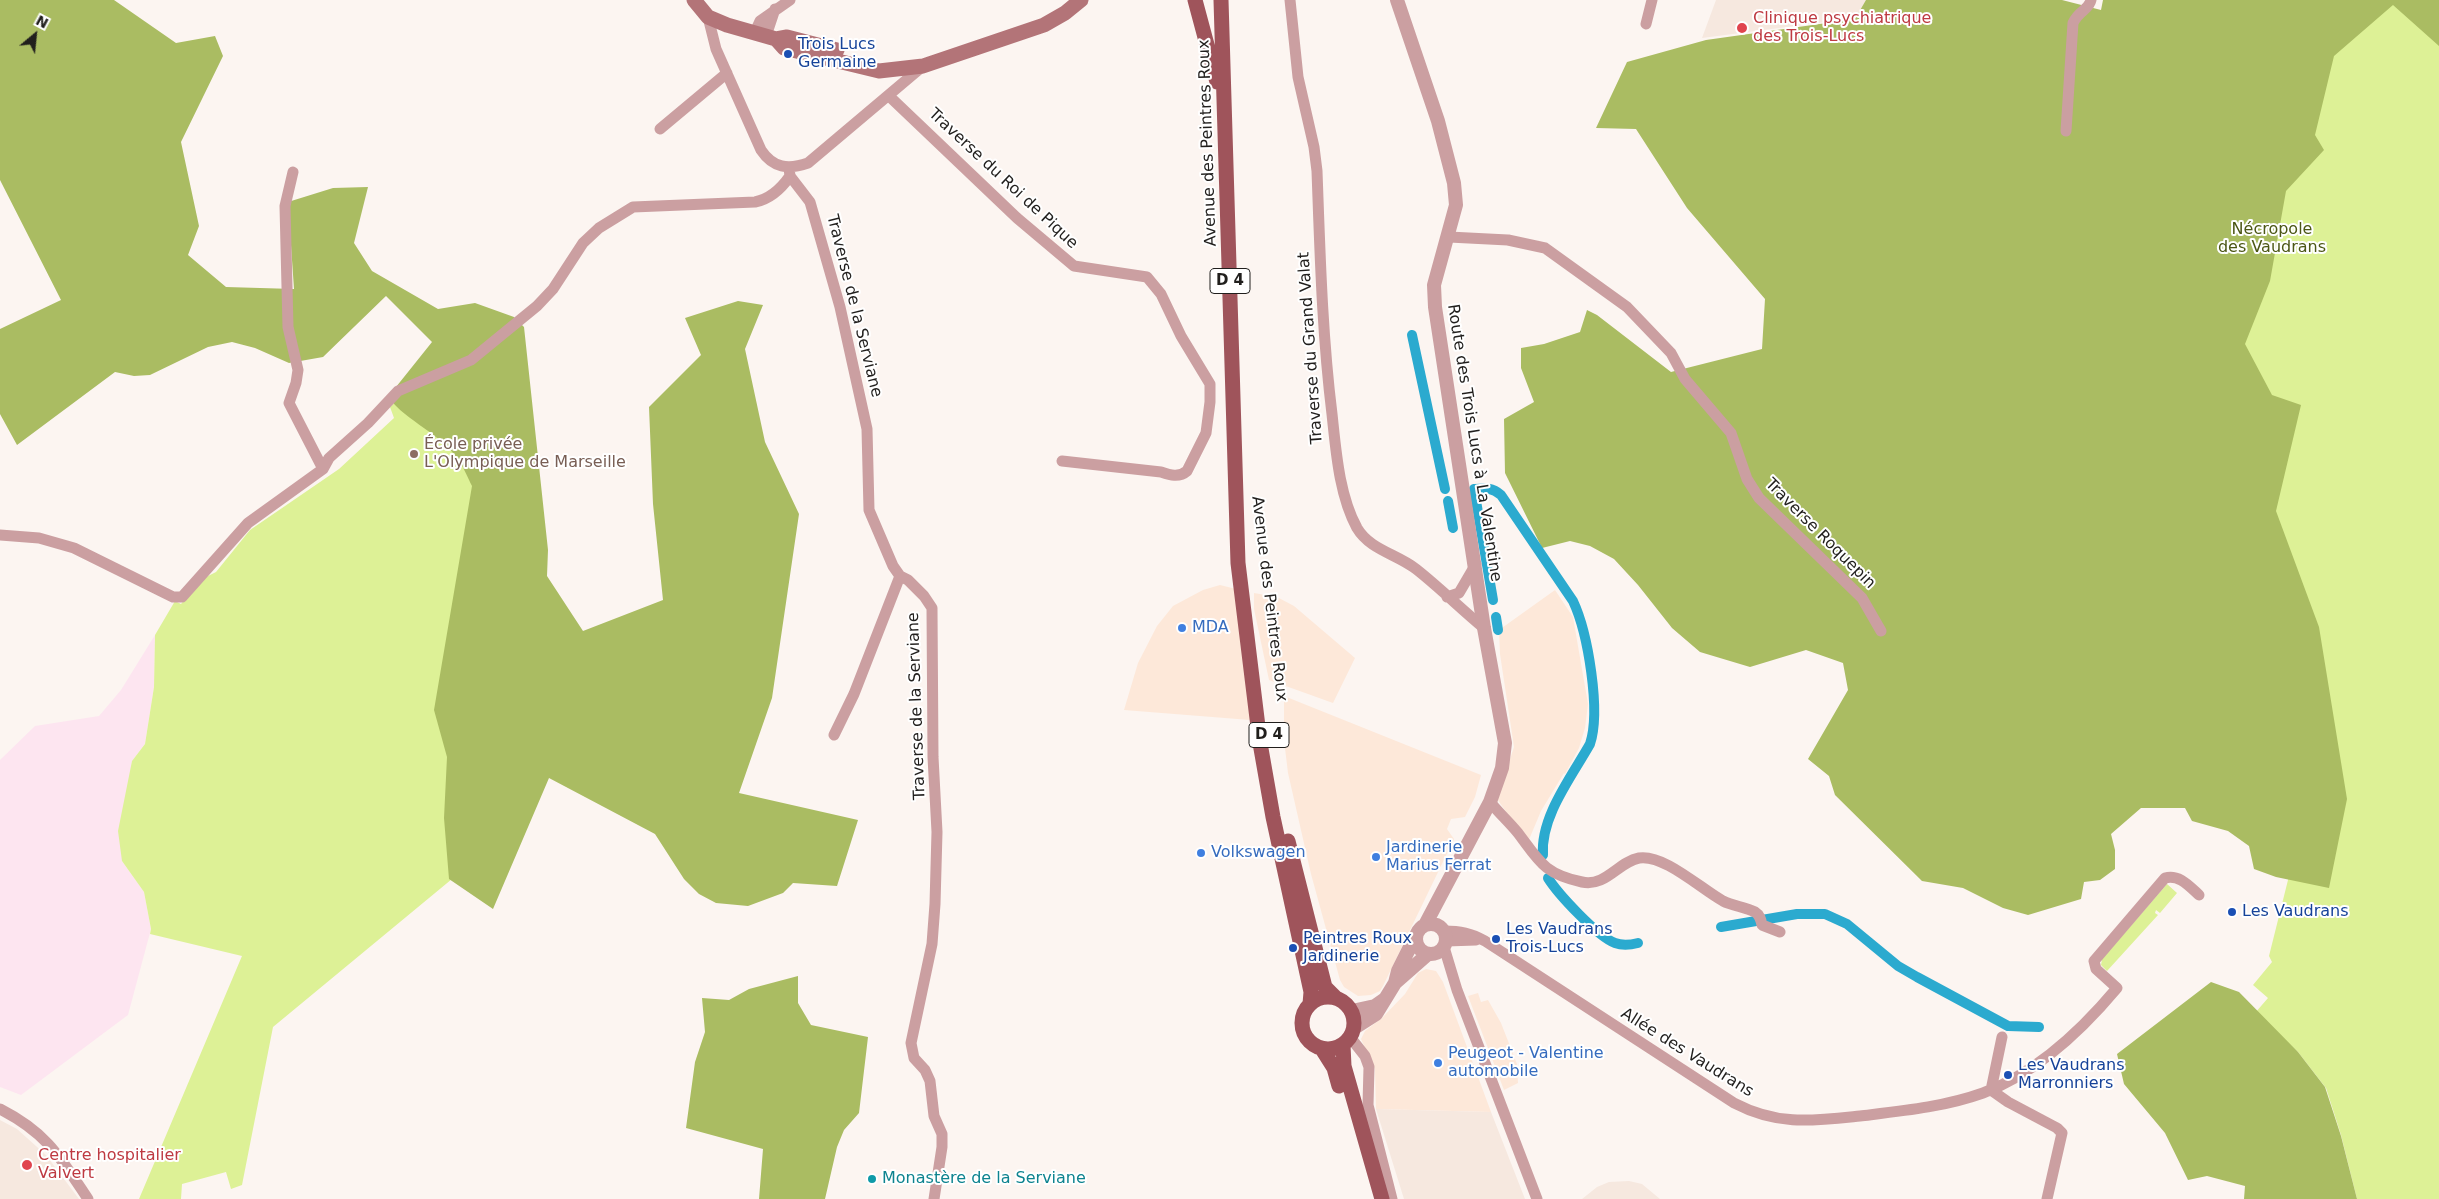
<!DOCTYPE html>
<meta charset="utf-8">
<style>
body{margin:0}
#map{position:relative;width:2439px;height:1199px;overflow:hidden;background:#fcf5f1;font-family:"DejaVu Sans",sans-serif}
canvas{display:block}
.north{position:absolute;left:10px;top:10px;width:50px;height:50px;-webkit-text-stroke:4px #fff;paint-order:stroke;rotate:28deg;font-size:14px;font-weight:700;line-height:20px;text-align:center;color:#211f1d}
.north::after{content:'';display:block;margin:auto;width:18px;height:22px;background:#211f1d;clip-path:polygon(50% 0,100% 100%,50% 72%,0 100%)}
</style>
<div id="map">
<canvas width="2439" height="1199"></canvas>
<div class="north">N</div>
</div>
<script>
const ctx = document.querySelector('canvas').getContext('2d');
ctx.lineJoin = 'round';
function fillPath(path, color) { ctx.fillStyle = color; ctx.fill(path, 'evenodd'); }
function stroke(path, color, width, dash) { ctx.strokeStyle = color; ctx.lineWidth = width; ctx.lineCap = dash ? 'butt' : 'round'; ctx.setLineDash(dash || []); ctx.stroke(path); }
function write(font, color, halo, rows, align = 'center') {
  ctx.font = font + ' "DejaVu Sans",sans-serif'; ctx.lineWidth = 4; ctx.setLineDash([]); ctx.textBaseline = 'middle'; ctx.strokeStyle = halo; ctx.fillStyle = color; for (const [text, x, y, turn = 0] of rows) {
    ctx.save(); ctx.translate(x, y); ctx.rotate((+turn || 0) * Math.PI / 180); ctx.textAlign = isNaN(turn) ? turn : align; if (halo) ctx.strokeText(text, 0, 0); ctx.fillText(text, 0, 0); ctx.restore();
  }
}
fillPath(new Path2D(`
 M 1220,585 L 1236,589 L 1250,720 L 1124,710 L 1138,663 L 1157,626 L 1173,606 L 1203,590 Z
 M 1555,590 L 1573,617 L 1588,704 L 1585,728 L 1579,748 L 1565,774 L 1564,773 L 1541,811 L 1528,842 L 1497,799 L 1514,747 L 1500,654 L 1499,630 Z
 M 1254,593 L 1277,597 L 1294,606 L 1355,658 L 1333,703 L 1269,680 L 1254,609 Z
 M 1284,696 L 1481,775 L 1475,797 L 1465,817 L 1451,819 L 1447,829 L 1454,839 L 1383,986 L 1380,991 L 1371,995 L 1358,996 L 1344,987 L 1340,980 L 1311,874 L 1288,773 L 1284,740 Z
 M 1426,969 L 1436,971 L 1443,982 L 1491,1112 L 1376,1109 L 1375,1069 L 1361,1039 L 1365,1031 L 1382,1018 L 1405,994 L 1418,973 Z
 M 1478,993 L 1481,1002 L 1488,1000 L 1501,1023 L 1517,1064 L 1518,1083 L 1504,1090 L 1468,996 Z`), '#fde8d9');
fillPath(new Path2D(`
 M 1716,0 L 1888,0 L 1888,7 L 1856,18 L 1702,38 Z
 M 1376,1109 L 1491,1112 L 1525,1199 L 1404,1199 Z
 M 0,1120 L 17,1129 L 46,1155 L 79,1199 L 0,1199 Z
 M 1629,1181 L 1642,1184 L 1660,1199 L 1582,1199 L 1597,1187 L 1609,1182 Z`), '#f6e8df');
fillPath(new Path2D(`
 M 155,635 L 154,687 L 145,744 L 132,761 L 122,861 L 144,892 L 151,929 L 128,1015 L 21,1095 L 0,1087 L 0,760 L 35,726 L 99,716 L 121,690 Z`), '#fde5f0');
fillPath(new Path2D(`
 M 2182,0 L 2439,0 L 2439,1199 L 2357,1199 L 2341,1135 L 2326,1088 L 2298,1052 L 2255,1013 L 2268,998 L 2253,985 L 2272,962 L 2269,956 L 2288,880 L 2253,668 Z
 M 399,398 L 534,441 L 481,855 L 273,1027 L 242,1185 L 231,1189 L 226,1172 L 182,1184 L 181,1199 L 139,1199 L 242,956 L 150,934 L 151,929 L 144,892 L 122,861 L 118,831 L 132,761 L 145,744 L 154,687 L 155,635 L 175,601 L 181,604 L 202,579 L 216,572 L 250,530 L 339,469 L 394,418 L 390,407 Z
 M 2167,884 L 2177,893 L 2160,913 L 2156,910 L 2155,913 L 2158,915 L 2107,971 L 2101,965 L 2102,959 Z`), '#ddf196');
fillPath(new Path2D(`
 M 0,0 L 114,0 L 176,43 L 215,36 L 223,56 L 181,142 L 199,226 L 188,255 L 226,287 L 294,289 L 288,202 L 333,188 L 368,187 L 354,243 L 372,271 L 438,309 L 475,303 L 514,317 L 524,327 L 548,550 L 547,576 L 583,631 L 663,600 L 653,504 L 649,407 L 701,355 L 685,318 L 738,301 L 763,305 L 745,349 L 765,442 L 799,514 L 772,698 L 739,793 L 858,820 L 837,886 L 793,883 L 783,893 L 748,906 L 716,903 L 699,894 L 684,879 L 655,834 L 549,778 L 493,909 L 449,879 L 444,818 L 447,757 L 434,710 L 472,486 C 468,478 464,468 459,461 C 442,434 407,422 388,397 L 432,342 L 386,296 L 323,357 L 289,363 L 255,348 L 232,342 L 208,347 L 150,375 L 134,376 L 115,372 L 17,445 L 0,414 L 0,329 L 61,300 L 0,180 Z
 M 1866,0 L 2062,0 L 2101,10 L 2103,0 L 2439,0 L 2439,46 L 2393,5 L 2334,56 L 2315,135 L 2324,150 L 2286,191 L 2270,281 L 2245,344 L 2272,395 L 2301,405 L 2276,511 L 2319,627 L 2347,799 L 2329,888 L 2276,877 L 2254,869 L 2249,846 L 2228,831 L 2192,821 L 2185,808 L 2141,808 L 2111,834 L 2115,850 L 2115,869 L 2100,880 L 2084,882 L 2081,899 L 2028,915 L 2003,908 L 1963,888 L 1922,881 L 1835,795 L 1829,776 L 1808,759 L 1848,690 L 1843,663 L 1806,650 L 1750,667 L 1700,652 L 1672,628 L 1638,585 L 1614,559 L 1590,546 L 1570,541 L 1542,548 L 1505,473 L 1504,419 L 1534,402 L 1521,368 L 1521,348 L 1544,344 L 1580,332 L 1587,310 L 1597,315 L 1671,372 L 1762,349 L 1765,299 L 1687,208 L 1636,129 L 1596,128 L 1627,62 L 1706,40 L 1855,19 Z
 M 798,976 L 798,1003 L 811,1025 L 868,1037 L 859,1113 L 844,1130 L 837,1147 L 825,1199 L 759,1199 L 763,1149 L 686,1128 L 695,1062 L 705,1032 L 702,998 L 729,1000 L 749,989 Z
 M 2211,982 L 2239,992 L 2298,1052 L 2325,1087 L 2341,1136 L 2357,1199 L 2244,1199 L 2245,1186 L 2207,1176 L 2188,1180 L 2165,1133 L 2124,1084 L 2117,1054 Z`), '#aabc62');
stroke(new Path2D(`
 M 1412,335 L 1445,489
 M 1448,501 L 1453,528
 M 1493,600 L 1474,489 C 1485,488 1492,487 1501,495 L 1573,601 C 1588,633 1601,711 1590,744 C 1572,776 1540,817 1543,855
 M 1496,617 L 1498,630
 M 1548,878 C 1558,894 1598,937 1615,943 C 1623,946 1630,945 1638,943
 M 1721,927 L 1797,914 L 1825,914 L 1847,924 L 1898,966 L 1917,977 L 2008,1026 L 2039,1027`), '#2baacf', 10);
stroke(new Path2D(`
 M 1290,0 L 1298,77 L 1314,147 L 1317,171 C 1320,252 1322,333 1332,414 C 1336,451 1339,495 1357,528 C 1370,550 1397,554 1416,569 C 1439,587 1461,609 1484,628
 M 708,17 L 716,49 L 761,150 C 773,168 788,170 808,163 L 923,66
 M 1646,24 L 1652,0
 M 755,32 L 760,21 L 790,0
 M 766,36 L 775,9
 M 889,96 L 1017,218 L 1074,266 L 1147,277 L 1161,294 L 1181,336 L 1210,384 L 1210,402 L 1206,433 L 1187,471 C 1179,478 1170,475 1161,472 L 1062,461
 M 660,129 L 727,73
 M 2066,131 L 2073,23 C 2079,10 2089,10 2091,0
 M 293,172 L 285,206 L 288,327 L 298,370 L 296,383 L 289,403 L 323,469
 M 790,176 L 810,202 L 840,307 L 867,429 L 869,510 L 893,566 L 900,576 L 908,580 L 924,596 L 932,608 L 933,757 L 937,832 L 935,904 L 932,944 L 911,1043 L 914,1058 L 925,1070 L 930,1081 L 934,1116 L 942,1134 L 942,1147 L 934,1199
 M 1449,237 L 1508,240 L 1545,248 L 1627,307 L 1671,353 L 1685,379 L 1731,433 L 1747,479 L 1759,498 L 1862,598 L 1881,631
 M 0,535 L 39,538 L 74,548 L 173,597 L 182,597 L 248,523 L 323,469 L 329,458 L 368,423 L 398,391 L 471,360 L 537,306 L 553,289 L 583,243 L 599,228 L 633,207 L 755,202 C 770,199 781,189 790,176 L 789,168
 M 1447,597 L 1459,593 L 1476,564
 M 834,735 L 854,694 L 900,576
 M 1490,802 C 1499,813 1509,822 1518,833 C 1539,861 1544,874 1582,882 C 1606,887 1618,862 1639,858 C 1664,854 1701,889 1723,901 C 1733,906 1745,907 1755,912 C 1760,915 1761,920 1762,925 L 1780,932
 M 1444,931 C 1460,931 1471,933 1485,941 L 1734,1103 C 1778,1126 1812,1121 1860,1116 C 1902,1111 1944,1107 1983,1093 C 2037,1073 2081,1031 2117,988 L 2096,969 L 2094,961 L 2165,878 C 2179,874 2189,886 2199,895
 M 1446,941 L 1476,940
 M 1444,947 L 1457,990 L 1537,1199
 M 1350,1037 L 1365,1056 L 1369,1067 L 1368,1105 L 1392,1199
 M 2002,1037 L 1991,1090 L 2008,1102 L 2057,1128 L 2062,1133 L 2047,1199
 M 0,1109 C 47,1133 60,1157 88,1199`), '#cb9fa1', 11);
stroke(new Path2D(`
 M 1397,0 L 1438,121 L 1454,183 L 1456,205 L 1434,285 L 1435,307 L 1484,628 L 1505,743 L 1502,768 L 1490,802 L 1425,925
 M1416 939a15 15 0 1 1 30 0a15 15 0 1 1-30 0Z
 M 1395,983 L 1428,954
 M 1352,1011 L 1375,1006 L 1385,999
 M 1354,1028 L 1376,1014 L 1395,983 L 1398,971 L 1415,937`), '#cb9fa1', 14);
stroke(new Path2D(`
 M 694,0 L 708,17 L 727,25 L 776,39 L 787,37 L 837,50
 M 776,39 L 784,48 L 879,71 L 923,66 L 1044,25 L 1065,13 L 1081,0`), '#b37478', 15);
stroke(new Path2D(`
 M 1195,0 L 1217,82
 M 1221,0 L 1238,563 L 1260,743 L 1273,817 L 1311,992 L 1310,1004
 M 1288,841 L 1325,987 L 1336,998
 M1302 1023a26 26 0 1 1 52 0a26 26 0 1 1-52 0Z
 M 1343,1045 L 1344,1066 L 1382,1199
 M 1322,1049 L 1334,1068 L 1339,1086`), '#9f545b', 15);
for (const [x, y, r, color] of [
 [1742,28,6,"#e0444e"],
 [788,54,5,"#1a4fb4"],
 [414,454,5,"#8d6e63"],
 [1182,628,5,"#3f7fe0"],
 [1201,853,5,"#3f7fe0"],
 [1376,857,5,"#3f7fe0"],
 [2232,912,5,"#1a4fb4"],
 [1496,939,5,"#1a4fb4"],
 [1293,948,5,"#1a4fb4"],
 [1438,1063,5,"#3f7fe0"],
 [2008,1075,5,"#1a4fb4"],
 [27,1165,6,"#e0444e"],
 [872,1179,5,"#0f9aa8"]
]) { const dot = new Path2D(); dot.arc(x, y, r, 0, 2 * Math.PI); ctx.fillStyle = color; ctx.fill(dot); stroke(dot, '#fff', 2); }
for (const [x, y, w] of [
 [1230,281,40],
 [1269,735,40]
]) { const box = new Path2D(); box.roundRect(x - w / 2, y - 12.5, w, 25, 4); ctx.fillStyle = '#fff'; ctx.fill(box); stroke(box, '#211f1d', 1); }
write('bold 15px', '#211f1d', null, [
 ["D 4",1230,281],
 ["D 4",1269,735]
]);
write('16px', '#be3a42', '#fff', [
 ["Clinique psychiatrique",1753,19],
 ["des Trois-Lucs",1753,37],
 ["Centre hospitalier",38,1156],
 ["Valvert",38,1174]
], 'left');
write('16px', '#164399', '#fff', [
 ["Trois Lucs",798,45],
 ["Germaine",798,63],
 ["Les Vaudrans",2242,912],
 ["Les Vaudrans",1506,930],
 ["Trois-Lucs",1506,948],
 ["Peintres Roux",1303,939],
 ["Jardinerie",1303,957],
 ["Les Vaudrans",2018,1066],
 ["Marronniers",2018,1084]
], 'left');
write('16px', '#211f1d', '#fff', [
 ["Avenue des Peintres Roux",1208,143,-92],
 ["Traverse du Roi de Pique",1003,179,43],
 ["Traverse de la Serviane",854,306,76],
 ["Traverse du Grand Valat",1311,348,-94],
 ["Route des Trois Lucs à La Valentine",1474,443,81],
 ["Traverse Roquepin",1820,534,45],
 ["Avenue des Peintres Roux",1269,599,83],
 ["Traverse de la Serviane",917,706,-92],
 ["Allée des Vaudrans",1687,1053,32]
]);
write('16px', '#4c5715', '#fff', [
 ["Nécropole",2272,230],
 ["des Vaudrans",2272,248]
]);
write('16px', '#785e54', '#fff', [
 ["École privée",424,445],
 ["L'Olympique de Marseille",424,463]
], 'left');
write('16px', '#366cbe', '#fff', [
 ["MDA",1192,628],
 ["Jardinerie",1386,848],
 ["Marius Ferrat",1386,866],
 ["Volkswagen",1211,853],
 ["Peugeot - Valentine",1448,1054],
 ["automobile",1448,1072]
], 'left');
write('16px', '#0d838f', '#fff', [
 ["Monastère de la Serviane",882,1179]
], 'left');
</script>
